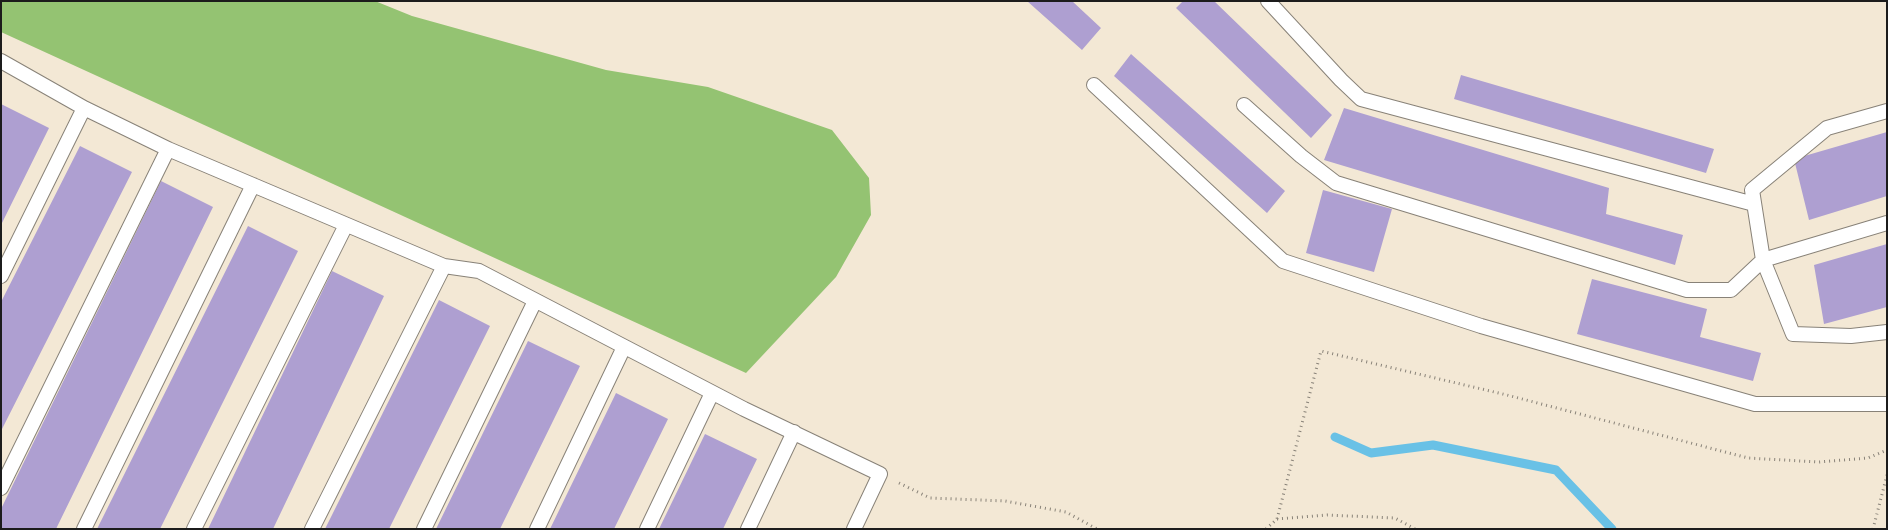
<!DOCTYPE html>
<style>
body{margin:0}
#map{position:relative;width:1888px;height:530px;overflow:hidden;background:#f3e8d5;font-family:"Gentium Book Plus",serif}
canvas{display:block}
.frame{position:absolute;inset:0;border:2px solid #1c1c1c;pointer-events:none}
</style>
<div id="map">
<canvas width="1888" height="530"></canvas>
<div class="frame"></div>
</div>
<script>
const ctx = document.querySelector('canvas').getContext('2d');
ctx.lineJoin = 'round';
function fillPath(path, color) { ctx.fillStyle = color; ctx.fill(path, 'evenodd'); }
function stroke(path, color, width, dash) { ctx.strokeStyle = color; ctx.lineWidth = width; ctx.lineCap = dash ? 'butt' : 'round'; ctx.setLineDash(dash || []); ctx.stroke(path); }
fillPath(new Path2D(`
 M 1,1 L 375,1 L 412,16 L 606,70 L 708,87 L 832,130 L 869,178 L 871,215 L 836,277 L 746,373 L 1,32 Z`), '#94c372');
stroke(new Path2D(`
 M 1335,437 L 1371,453 L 1433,445 L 1556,470 L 1612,529`), '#69c1e6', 9);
fillPath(new Path2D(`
 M 1027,1 L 1072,1 L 1101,28 L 1082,50 Z
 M 1183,1 L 1214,1 L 1332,115 L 1311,138 L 1176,8 Z
 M 1131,54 L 1285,191 L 1267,213 L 1114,76 Z
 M 1461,75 L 1714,149 L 1706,173 L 1454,99 Z
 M 1,104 L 49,128 L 1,225 Z
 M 1344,108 L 1609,188 L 1606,214 L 1683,235 L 1675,265 L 1324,160 Z
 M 1887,132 L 1887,196 L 1809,220 L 1794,159 Z
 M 80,146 L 132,172 L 1,431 L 1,302 Z
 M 161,181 L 213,207 L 56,529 L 1,529 L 1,509 Z
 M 1323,190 L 1392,209 L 1374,272 L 1306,253 Z
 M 248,226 L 298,251 L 160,529 L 97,529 Z
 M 1887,244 L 1887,307 L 1824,324 L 1814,265 Z
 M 332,271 L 384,296 L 273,529 L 208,529 Z
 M 1592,279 L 1707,309 L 1700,337 L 1761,353 L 1753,381 L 1577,334 Z
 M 439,300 L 490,326 L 389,529 L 325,529 Z
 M 528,341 L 580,366 L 500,529 L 436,529 Z
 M 616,393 L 668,419 L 614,529 L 550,529 Z
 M 705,434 L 757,459 L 723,529 L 659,529 Z`), '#ae9fd1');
const service = new Path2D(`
 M 1268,1 L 1341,80 L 1361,99 L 1754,204
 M 1,61 L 84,108 L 168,149 L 444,266 L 479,271 L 744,409 L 880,474 L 854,529
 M 1094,85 L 1283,261 L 1481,326 L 1755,404 L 1887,404
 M 1244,105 L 1301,156 L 1336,183 L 1687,290 L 1731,290 L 1763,260 L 1887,223
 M 1887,111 L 1827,128 L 1752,190 L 1763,260 L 1793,334 L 1851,336 L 1887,332
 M 1,276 L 84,108
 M 1,488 L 168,149
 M 84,529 L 253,185
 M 194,529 L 346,225
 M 312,529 L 444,266
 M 424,529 L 535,301
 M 537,529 L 624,347
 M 647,529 L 712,393
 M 748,529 L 794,432`);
stroke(service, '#888278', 16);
stroke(new Path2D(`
 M 899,483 L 930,498 L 1005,501 L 1066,512 L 1097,529
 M 1277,519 L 1327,515 L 1395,518 L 1415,529
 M 1266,529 L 1277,519 L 1321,351 L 1507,395 L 1748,458 L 1819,462 L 1868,458 L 1887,450
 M 1873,529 L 1887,475`), '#888278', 3, [1, 4]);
stroke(service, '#fff', 14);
</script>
